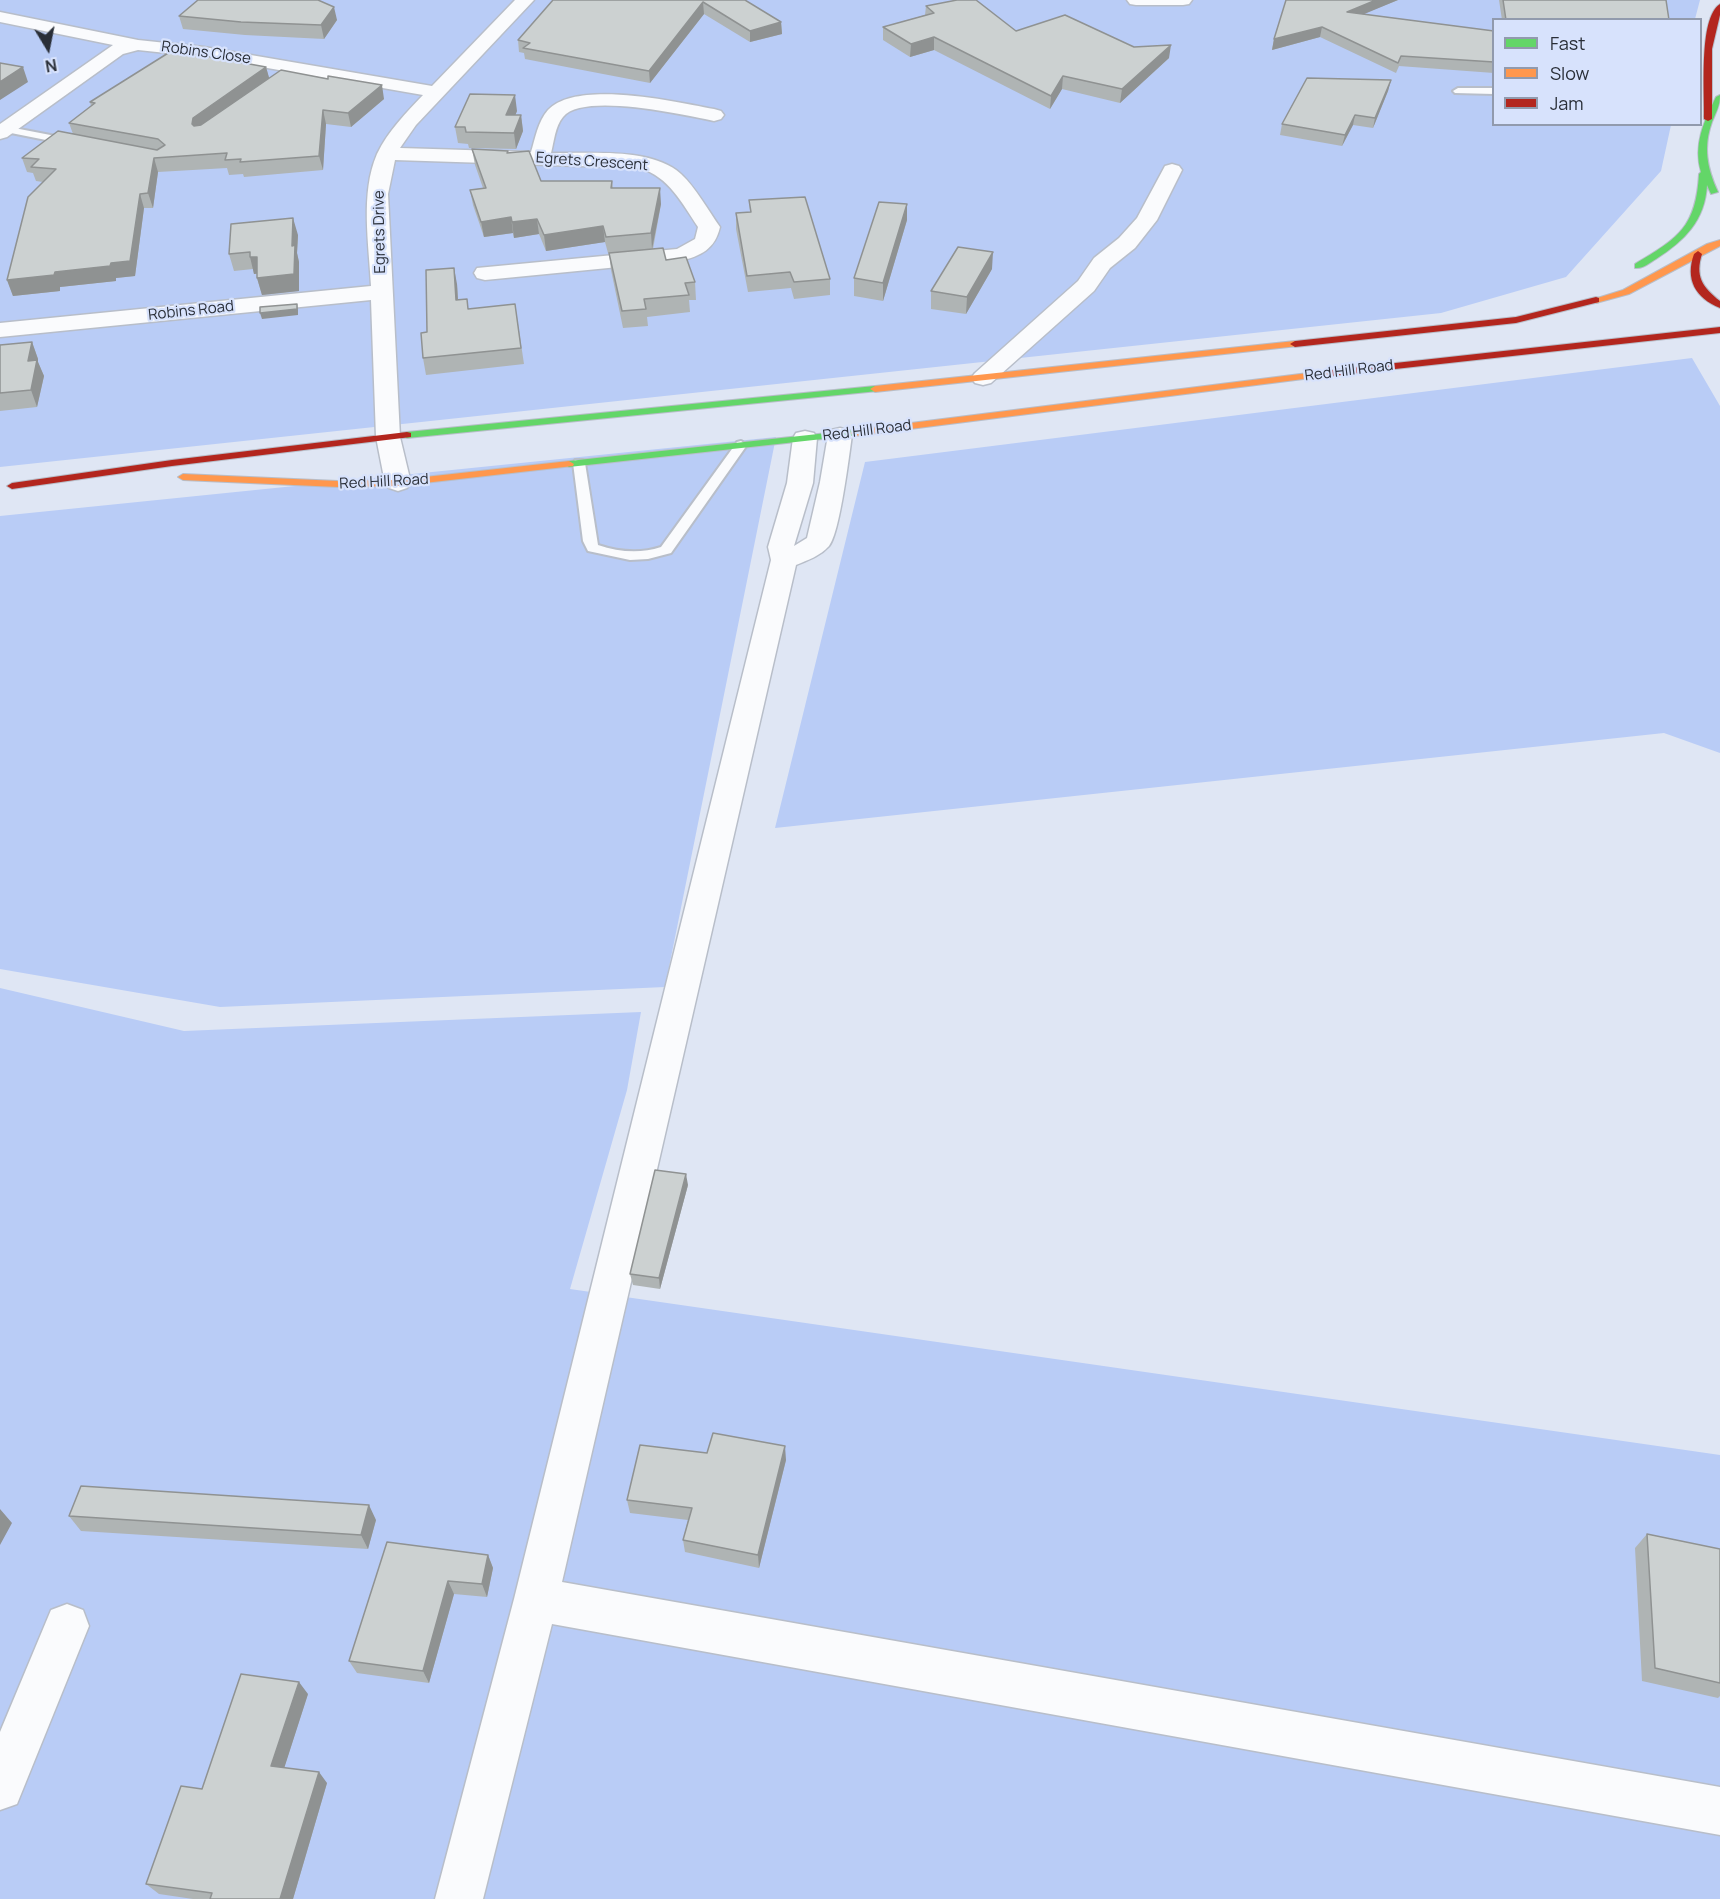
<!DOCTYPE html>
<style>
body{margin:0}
#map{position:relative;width:1720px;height:1899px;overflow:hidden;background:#dfe6f4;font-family:Manrope,sans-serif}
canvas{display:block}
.legend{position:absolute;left:1492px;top:18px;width:210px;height:108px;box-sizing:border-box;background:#d7e2fc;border:2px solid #919aad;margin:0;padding:8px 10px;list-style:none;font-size:18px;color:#292e37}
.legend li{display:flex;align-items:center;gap:12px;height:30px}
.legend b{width:30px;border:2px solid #919aad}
.north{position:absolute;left:18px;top:18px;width:60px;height:60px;-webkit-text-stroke:4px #d7e2fc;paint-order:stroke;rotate:170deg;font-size:16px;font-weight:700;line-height:24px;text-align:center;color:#292e37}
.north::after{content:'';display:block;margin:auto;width:21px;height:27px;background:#292e37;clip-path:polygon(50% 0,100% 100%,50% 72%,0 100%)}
</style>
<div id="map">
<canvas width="1720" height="1899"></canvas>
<ul class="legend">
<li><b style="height:8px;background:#63d668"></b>Fast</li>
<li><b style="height:8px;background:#ff974d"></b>Slow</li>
<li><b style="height:8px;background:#b3261e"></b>Jam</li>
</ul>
<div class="north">N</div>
</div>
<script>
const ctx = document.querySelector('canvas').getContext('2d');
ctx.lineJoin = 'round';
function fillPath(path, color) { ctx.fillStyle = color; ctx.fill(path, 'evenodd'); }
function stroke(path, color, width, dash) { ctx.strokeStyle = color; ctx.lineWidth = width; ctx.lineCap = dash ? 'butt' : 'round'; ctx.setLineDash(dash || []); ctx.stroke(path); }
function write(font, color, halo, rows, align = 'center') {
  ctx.font = font + ' Manrope,sans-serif'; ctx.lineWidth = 4.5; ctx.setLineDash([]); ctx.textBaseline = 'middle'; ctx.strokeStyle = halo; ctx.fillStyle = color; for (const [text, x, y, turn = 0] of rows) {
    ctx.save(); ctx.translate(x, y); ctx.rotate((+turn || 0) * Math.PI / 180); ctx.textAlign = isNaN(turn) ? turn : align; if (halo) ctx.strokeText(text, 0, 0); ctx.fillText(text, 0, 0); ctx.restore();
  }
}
fillPath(new Path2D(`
 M 0,0 L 1700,0 L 1695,19 L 1494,20 L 1494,124 L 1671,125 L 1661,171 L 1566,277 L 1441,313 L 0,467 Z
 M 1692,358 L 1720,406 L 1720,753 L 1664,733 L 775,828 L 865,462 Z
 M 776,437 L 665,987 L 220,1007 L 0,969 L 0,516 Z
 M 0,988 L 184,1031 L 641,1012 L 627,1090 L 570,1289 L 1720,1455 L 1720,1899 L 0,1899 Z`), '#b9ccf6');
const lane = new Path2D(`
 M 1458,88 L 1494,88 L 1494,94 L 1455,93 L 1453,91 Z
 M 4,126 L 71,139 L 76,142 L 71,145 L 1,131 L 0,128 Z
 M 741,441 L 747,445 L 671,553 L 648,559 L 630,560 L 588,551 L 583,541 L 573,463 L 575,460 L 583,460 L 585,463 L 598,545 C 619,552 640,554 661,547 L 737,442 Z`);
const street = new Path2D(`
 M 515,0 L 534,0 L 416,125 L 400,148 L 531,152 C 535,139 538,121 548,110 C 577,79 676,102 714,109 L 721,111 L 724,115 L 721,119 L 714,121 C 684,115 583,92 563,117 C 555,126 554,142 551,153 C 590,154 651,147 681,174 C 696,188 708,210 720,227 C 715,249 701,256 680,261 L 485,280 L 477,278 L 474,273 L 477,268 L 677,249 L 695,239 L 698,227 C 682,203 669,177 640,168 L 395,160 L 388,194 L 400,437 L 411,483 L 407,488 L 398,491 L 389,488 L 385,483 L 376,437 L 371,300 L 0,337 L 0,323 L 371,286 C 369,244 360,193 377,154 C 388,131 406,113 423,95 L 204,57 L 138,50 L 123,54 L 7,137 L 0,139 L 0,124 L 113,45 L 0,22 L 0,12 L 138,40 L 204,47 L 432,86 Z
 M 1127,0 L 1192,0 L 1189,4 L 1183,5 L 1136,5 L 1130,4 Z
 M 1172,164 L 1179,166 L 1182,170 L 1157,220 L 1135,248 L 1110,268 L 1094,291 L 991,383 L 983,385 L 975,383 L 971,378 L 975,373 L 1078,281 L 1094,258 L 1119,238 L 1137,218 L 1165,166 Z
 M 840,428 L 849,430 L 852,435 C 849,456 840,533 829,546 C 820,556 808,560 796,565 L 562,1582 L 1720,1787 L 1720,1835 L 552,1624 L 483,1899 L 435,1899 L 514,1599 L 771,560 L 768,547 L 787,483 L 793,438 L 796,433 L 805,431 L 814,433 L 817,438 L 813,483 L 794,546 L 807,538 L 820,482 L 828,435 L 831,430 Z
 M 67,1604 L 83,1610 L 89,1626 L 17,1804 L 0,1810 L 0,1732 L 51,1610 Z`);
const fast = new Path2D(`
 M 1720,95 C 1720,106 1716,112 1712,122 C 1703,147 1707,168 1718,192 L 1711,194 L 1707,185 C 1705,221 1684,241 1656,259 C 1649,263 1643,269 1635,268 L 1635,264 C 1678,238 1696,228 1699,174 L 1701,172 C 1693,145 1704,121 1716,97 Z
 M 875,386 L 878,387 L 878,391 L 407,438 L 402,435 L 407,432 Z
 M 855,430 L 859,431 L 859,435 L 569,467 L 564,464 L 569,461 Z`);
const slow = new Path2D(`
 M 1720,240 L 1720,246 L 1629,294 L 1596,303 L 1591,300 L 1623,290 L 1707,244 Z
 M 1295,341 L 1300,344 L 1298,346 L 875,392 L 870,389 L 875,386 Z
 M 1332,370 L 1337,373 L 1335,375 L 855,436 L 850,433 L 855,430 Z
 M 569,461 L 574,464 L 573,466 L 398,486 L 338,487 L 183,480 L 178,477 L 183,474 L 338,481 L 398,480 Z`);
const jam = new Path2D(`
 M 1720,4 L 1720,15 L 1712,49 L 1712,119 L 1708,121 L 1704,119 C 1705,94 1698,18 1720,4 Z
 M 1698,251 L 1702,254 C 1695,276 1702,287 1720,301 L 1720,308 C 1695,298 1685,279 1694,254 Z
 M 1596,297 L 1599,298 L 1599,302 L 1516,323 L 1295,347 L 1290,344 L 1295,341 L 1516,317 Z
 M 1720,327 L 1720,333 L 1332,376 L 1327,373 L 1332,370 Z
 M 407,432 L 411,433 L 411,437 L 172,466 L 12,489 L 7,486 L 12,483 L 172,460 Z`);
stroke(lane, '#b8bec9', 4);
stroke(street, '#b8bec9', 3);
stroke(fast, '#b8bec9', 2);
stroke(slow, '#b8bec9', 2);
stroke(jam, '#b8bec9', 2);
fillPath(lane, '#fafbfd');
fillPath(street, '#fafbfd');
fillPath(fast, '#63d668');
fillPath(slow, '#ff974d');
fillPath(jam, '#b3261e');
fillPath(new Path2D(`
 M 319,0 L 337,20 L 324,39 L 245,35 L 183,29 L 179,16 Z
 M 553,0 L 745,0 L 781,22 L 782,34 L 750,42 L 704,14 L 650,83 L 525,59 L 524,53 L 519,52 L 518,40 Z
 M 1286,0 L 1398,0 L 1363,14 L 1494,31 L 1494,73 L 1399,66 L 1396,73 L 1320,37 L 1272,50 L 1274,39 Z
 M 1499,0 L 1666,0 L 1669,20 L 1502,20 Z
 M 926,6 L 1016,31 L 1134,47 L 1169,58 L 1120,103 L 1062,89 L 1050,109 L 934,50 L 910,57 L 883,40 L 883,27 L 925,15 Z
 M 266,67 L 269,78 L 384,99 L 351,127 L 326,124 L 323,170 L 244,177 L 243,174 L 229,175 L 227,168 L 158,172 L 153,208 L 144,208 L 135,276 L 116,278 L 116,281 L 60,287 L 60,291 L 13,296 L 7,280 L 43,182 L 36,181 L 33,173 L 27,172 L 22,158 L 73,134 L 69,123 L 91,106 L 90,102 Z
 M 1391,80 L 1388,91 L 1373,128 L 1353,125 L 1342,146 L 1280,135 L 1282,124 Z
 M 517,111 L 515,115 L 521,115 L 523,131 L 516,149 L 469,148 L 468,144 L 458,143 L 455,127 Z
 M 472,149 L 508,153 L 541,181 L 612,181 L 613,188 L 661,204 L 653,249 L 695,282 L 696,300 L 689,300 L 690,312 L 647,317 L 648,326 L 623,328 L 611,270 L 609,253 L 608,253 L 605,242 L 546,251 L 539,234 L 514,238 L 513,233 L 484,237 L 473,205 L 470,190 L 483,188 L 475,165 Z
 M 749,200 L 830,279 L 830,295 L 794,299 L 791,288 L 748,292 L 736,229 L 736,213 L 750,212 Z
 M 907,204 L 907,220 L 883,301 L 854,296 L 854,278 Z
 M 298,235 L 297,253 L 299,262 L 299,291 L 262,295 L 257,278 L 257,274 L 254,274 L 253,269 L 234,271 L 229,254 Z
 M 992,269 L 966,314 L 931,309 L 931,291 Z
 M 457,284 L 458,300 L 468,309 L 515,304 L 524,364 L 426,375 L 423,358 L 427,332 Z
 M 32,342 L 38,359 L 38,362 L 44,376 L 37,407 L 0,411 L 0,345 Z
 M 688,1185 L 660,1289 L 633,1285 L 630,1274 Z
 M 707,1453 L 786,1460 L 759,1568 L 685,1552 L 683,1540 L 688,1520 L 630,1513 L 627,1500 Z
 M 69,1516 L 376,1520 L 368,1549 L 81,1531 Z
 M 1647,1534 L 1720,1549 L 1720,1696 L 1718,1698 L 1642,1681 L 1635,1548 Z
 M 387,1542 L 488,1555 L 493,1568 L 487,1597 L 454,1594 L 429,1683 L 357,1673 L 349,1661 Z
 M 308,1694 L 284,1768 L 327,1783 L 293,1899 L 193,1899 L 159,1894 L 146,1884 L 202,1789 Z`), '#afb4b4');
fillPath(new Path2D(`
 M 1376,0 L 1398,0 L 1345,22 L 1347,12 Z
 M 703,2 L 704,14 L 650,83 L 649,71 Z
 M 334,7 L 337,20 L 324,39 L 321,25 Z
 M 781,22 L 782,34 L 750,42 L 750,31 Z
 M 1322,27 L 1320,37 L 1272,50 L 1274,39 Z
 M 934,37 L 934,50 L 910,57 L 911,44 Z
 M 1171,45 L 1169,58 L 1120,103 L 1122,89 Z
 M 23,67 L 28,82 L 0,100 L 0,82 Z
 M 266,67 L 270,81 L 196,138 L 192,124 L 193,118 Z
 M 1063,76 L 1062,89 L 1050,109 L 1051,96 Z
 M 1391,80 L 1388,91 L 1373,128 L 1375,118 Z
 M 382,85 L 384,99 L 351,127 L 348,113 Z
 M 515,95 L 517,111 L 509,131 L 506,115 Z
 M 323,110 L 326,124 L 323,170 L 319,156 Z
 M 521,115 L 523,131 L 516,149 L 514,133 Z
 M 1355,115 L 1353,125 L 1342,146 L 1345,135 Z
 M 154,158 L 158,172 L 153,208 L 148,193 Z
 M 660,188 L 661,204 L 652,249 L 651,233 Z
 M 140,194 L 144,208 L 135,276 L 116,278 L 116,281 L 60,287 L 60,291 L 13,296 L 7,280 L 55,272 Z
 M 907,204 L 907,220 L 883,301 L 883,283 Z
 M 511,217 L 513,233 L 484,237 L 481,222 Z
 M 293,218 L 298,235 L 297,253 L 299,262 L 299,291 L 262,295 L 257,278 L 292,246 Z
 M 537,219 L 539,234 L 514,238 L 512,222 Z
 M 603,226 L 605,242 L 546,251 L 544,235 Z
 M 993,252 L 992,269 L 966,314 L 967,297 Z
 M 250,257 L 257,257 L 262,273 L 254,274 Z
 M 454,268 L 457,284 L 459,317 L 456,300 Z
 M 297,304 L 298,310 L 298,315 L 262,319 L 260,313 Z
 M 32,342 L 38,359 L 38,362 L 44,376 L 37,407 L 31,390 L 28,361 Z
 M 686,1174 L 688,1185 L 660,1289 L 659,1278 Z
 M 785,1446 L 786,1460 L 759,1568 L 758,1555 Z
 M 369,1505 L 376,1520 L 368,1549 L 361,1535 Z
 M 0,1509 L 12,1523 L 0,1545 Z
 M 488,1555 L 493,1568 L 487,1597 L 482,1584 Z
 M 448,1581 L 454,1594 L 429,1683 L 423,1671 Z
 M 299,1682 L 308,1694 L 281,1778 L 271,1766 Z
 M 319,1772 L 327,1783 L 293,1899 L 280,1899 Z`), '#8f9292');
const building = new Path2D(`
 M 198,0 L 318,0 L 334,7 L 321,25 L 241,22 L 179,16 Z
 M 553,0 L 745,0 L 781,22 L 750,31 L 703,2 L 649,71 L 523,48 L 530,43 L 518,40 Z
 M 957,0 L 976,0 L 1016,31 L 1065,15 L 1134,47 L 1171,45 L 1122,89 L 1063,76 L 1051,96 L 934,37 L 911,44 L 883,27 L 934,13 L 926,6 Z
 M 1286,0 L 1376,0 L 1347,12 L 1494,31 L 1494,62 L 1401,56 L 1398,63 L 1322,27 L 1274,39 Z
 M 1503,0 L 1666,0 L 1669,20 L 1506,20 Z
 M 173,50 L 266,67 L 193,118 L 192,124 L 194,126 L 201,125 L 281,70 L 328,79 L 328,76 L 382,85 L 348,113 L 323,110 L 319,156 L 240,162 L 241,159 L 225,160 L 227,153 L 154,158 L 148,193 L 140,194 L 130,261 L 111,263 L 110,266 L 55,272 L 54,275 L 7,280 L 28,197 L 56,169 L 31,167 L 39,159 L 22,158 L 58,131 L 157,150 L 165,145 L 158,139 L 69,123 L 95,103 L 90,102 Z
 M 0,63 L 23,67 L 0,82 Z
 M 1307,78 L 1391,80 L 1375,118 L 1355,115 L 1345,135 L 1282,124 Z
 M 470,94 L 515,95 L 506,115 L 521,115 L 514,133 L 466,132 L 465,127 L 455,127 Z
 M 472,149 L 508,151 L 507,153 L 529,151 L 541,181 L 612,181 L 611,188 L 660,188 L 651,233 L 606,237 L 603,226 L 544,235 L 537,219 L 512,222 L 511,217 L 481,222 L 470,190 L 486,188 Z
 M 805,197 L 830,279 L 794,282 L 790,272 L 747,276 L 736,213 L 751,212 L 749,200 Z
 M 879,202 L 907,204 L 883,283 L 854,278 Z
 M 293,218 L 292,246 L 295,245 L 294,274 L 257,278 L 257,257 L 250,257 L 250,252 L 229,254 L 231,224 Z
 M 958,247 L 993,252 L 967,297 L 931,291 Z
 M 663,248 L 666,260 L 686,257 L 695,282 L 685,283 L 689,295 L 644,299 L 646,309 L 622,311 L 609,253 Z
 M 454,268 L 456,300 L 467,299 L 468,309 L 515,304 L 521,348 L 423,358 L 421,333 L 427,332 L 426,270 Z
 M 297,304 L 297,309 L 260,313 L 260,307 Z
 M 32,342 L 28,361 L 37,360 L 31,390 L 0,393 L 0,345 Z
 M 655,1170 L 686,1174 L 659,1278 L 630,1274 Z
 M 713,1433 L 785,1446 L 758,1555 L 683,1540 L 692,1508 L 627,1500 L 640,1445 L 707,1453 Z
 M 81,1486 L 369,1505 L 361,1535 L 69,1516 Z
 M 1647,1534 L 1720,1549 L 1720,1683 L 1655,1668 Z
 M 387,1542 L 488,1555 L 482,1584 L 448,1581 L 423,1671 L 349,1661 Z
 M 241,1674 L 299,1682 L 271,1766 L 319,1772 L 280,1899 L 210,1899 L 212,1893 L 146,1884 L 181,1786 L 202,1789 Z`);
fillPath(building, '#ccd1d1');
stroke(building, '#8f9292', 1.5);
write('15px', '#292e37', '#d7e2fc', [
 ["Robins Close",206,53,8],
 ["Egrets Crescent",592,162,4],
 ["Egrets Drive",380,232,-91],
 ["Robins Road",191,311,-6],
 ["Red Hill Road",1349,371,-7],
 ["Red Hill Road",867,431,-7],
 ["Red Hill Road",384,482,-3]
]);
</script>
